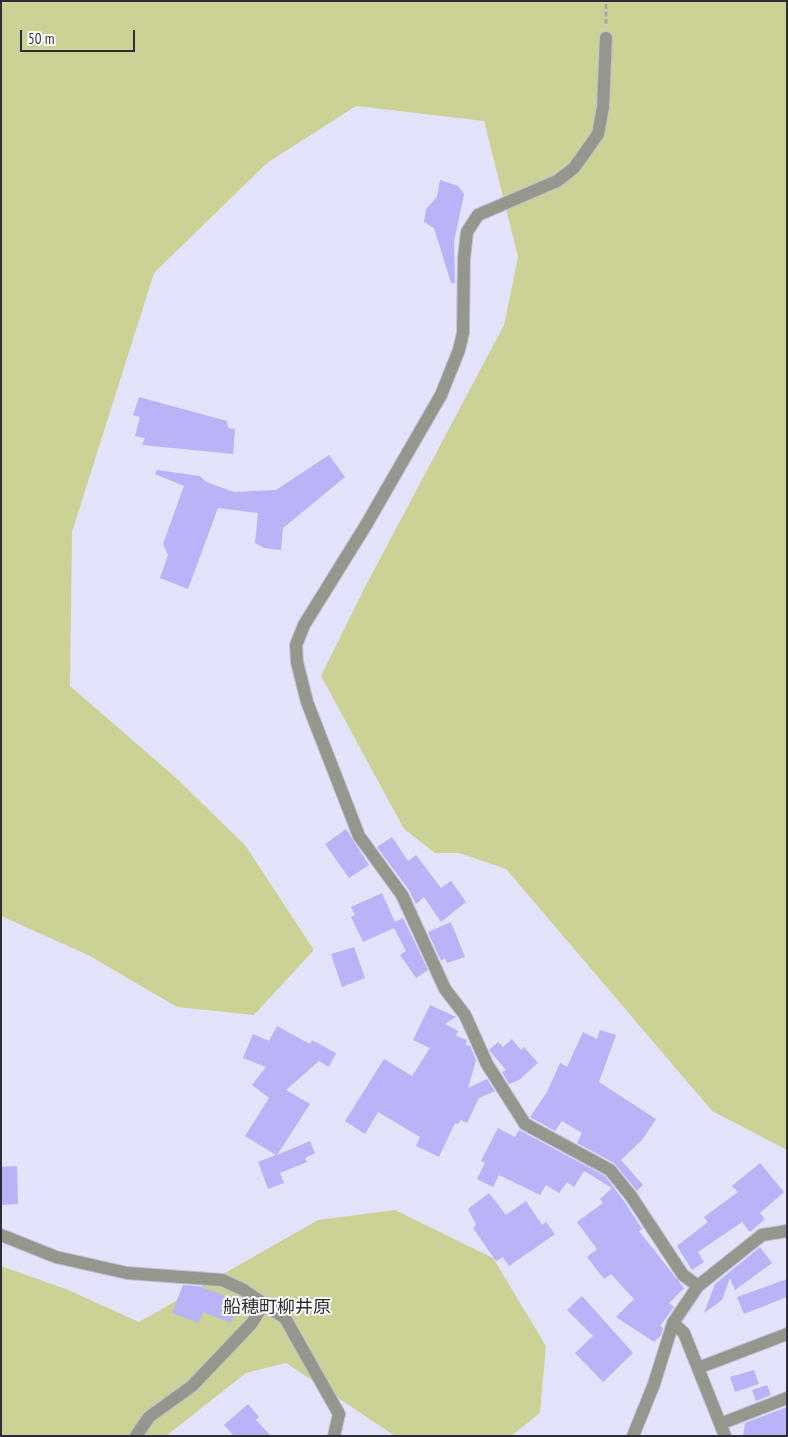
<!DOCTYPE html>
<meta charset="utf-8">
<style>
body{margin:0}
#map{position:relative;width:788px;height:1437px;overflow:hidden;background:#e4e3fc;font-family:"PT Sans Narrow",sans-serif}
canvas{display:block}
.frame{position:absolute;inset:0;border:2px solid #2e2d37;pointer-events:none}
.scale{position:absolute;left:20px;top:30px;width:115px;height:22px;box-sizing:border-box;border:2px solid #2e2d37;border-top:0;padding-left:6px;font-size:15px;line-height:18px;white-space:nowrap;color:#2e2d37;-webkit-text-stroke:4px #fff;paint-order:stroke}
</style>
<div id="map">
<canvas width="788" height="1437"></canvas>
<div class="frame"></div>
<div class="scale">50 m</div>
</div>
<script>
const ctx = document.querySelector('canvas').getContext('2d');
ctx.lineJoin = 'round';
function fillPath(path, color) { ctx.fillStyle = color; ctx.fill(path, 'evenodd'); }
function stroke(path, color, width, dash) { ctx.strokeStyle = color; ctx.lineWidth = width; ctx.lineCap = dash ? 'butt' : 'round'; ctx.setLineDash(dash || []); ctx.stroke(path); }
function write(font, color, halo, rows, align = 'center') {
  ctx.font = font + ' "PT Sans Narrow","Noto Sans JP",sans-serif'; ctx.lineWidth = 4; ctx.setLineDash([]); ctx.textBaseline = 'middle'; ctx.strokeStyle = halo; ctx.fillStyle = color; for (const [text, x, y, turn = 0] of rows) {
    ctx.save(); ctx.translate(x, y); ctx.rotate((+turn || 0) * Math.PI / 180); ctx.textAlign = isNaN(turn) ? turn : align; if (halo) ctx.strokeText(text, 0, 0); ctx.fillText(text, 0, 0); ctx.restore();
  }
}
fillPath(new Path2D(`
 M 1,1 L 787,1 L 787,1150 L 712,1111 L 506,869 L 459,853 L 435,853 L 404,829 L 321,676 L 365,587 L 504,325 L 518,257 L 484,121 L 356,106 L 267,163 L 154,273 L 72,532 L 70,686 L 175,777 L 245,845 L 314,950 L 254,1015 L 177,1007 L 88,955 L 1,916 Z
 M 395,1210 L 493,1258 L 546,1346 L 540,1413 L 511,1436 L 395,1436 L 286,1363 L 246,1373 L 166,1436 L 1,1436 L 1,1266 L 66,1289 L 139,1322 L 318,1220 Z`), '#ccd295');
fillPath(new Path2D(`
 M 440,180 L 458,186 L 464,194 L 454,242 L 455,283 L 451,283 L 434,228 L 424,222 L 426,209 L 437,197 Z
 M 139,397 L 227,421 L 228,428 L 235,429 L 233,454 L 142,445 L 145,438 L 135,436 L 140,417 L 133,415 Z
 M 329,455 L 345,477 L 283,528 L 281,550 L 264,548 L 255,543 L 258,513 L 218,508 L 188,589 L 160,578 L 168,555 L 163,544 L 184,486 L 155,474 L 157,470 L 200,476 L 206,482 L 234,492 L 276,490 Z
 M 346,829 L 369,865 L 349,878 L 325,844 Z
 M 392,837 L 408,861 L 416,855 L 441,888 L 451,881 L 466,902 L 441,922 L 424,897 L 416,904 L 409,890 L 377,847 Z
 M 382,893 L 395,922 L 403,918 L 428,970 L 416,978 L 400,955 L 406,951 L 394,928 L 363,942 L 351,917 L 355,915 L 351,907 Z
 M 451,922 L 465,957 L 447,963 L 445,958 L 441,961 L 428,932 Z
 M 354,947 L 365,978 L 342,987 L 331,954 Z
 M 430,1005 L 456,1017 L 445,1024 L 458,1031 L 456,1036 L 467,1040 L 466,1045 L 470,1046 L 476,1060 L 468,1088 L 487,1079 L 495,1091 L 479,1098 L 467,1123 L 461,1120 L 458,1124 L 455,1123 L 439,1157 L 416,1146 L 420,1137 L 378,1112 L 365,1134 L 345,1121 L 384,1059 L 412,1076 L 430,1048 L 413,1040 Z
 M 277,1026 L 310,1044 L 312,1040 L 336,1053 L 329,1067 L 319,1061 L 286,1090 L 310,1104 L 277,1155 L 310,1141 L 315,1153 L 305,1158 L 307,1162 L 280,1173 L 284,1183 L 268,1189 L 258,1162 L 276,1155 L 245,1136 L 269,1098 L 252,1085 L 266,1067 L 243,1058 L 253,1034 L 269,1041 Z
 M 600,1030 L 616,1035 L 599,1082 L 656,1119 L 642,1140 L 621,1160 L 643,1185 L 637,1191 L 614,1163 L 577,1143 L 582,1133 L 562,1121 L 555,1131 L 530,1117 L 547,1092 L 560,1063 L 567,1067 L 583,1032 L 597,1039 Z
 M 512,1039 L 521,1050 L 524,1047 L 538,1063 L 519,1080 L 509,1084 L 502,1072 L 506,1070 L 489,1050 L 498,1042 L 503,1047 Z
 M 498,1128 L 515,1137 L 519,1130 L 605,1176 L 624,1201 L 642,1229 L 639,1231 L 684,1288 L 669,1303 L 674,1307 L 660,1326 L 663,1328 L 661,1335 L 654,1342 L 616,1317 L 634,1299 L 611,1274 L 604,1279 L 587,1257 L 597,1249 L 577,1222 L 603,1203 L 600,1199 L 612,1188 L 584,1171 L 574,1187 L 567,1182 L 559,1193 L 546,1185 L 540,1195 L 499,1175 L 493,1187 L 477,1179 L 485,1163 L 481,1161 Z
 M 760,1163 L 784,1192 L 760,1213 L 765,1219 L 750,1232 L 742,1222 L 698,1252 L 704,1262 L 692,1270 L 677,1246 L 708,1222 L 704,1217 L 738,1192 L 732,1186 Z
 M 17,1166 L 18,1204 L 1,1205 L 1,1167 Z
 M 489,1193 L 506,1215 L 526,1201 L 542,1225 L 546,1222 L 555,1234 L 509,1266 L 503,1257 L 496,1261 L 473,1228 L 476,1225 L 468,1209 Z
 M 760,1247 L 772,1263 L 735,1290 L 730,1278 L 722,1300 L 704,1313 L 715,1284 Z
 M 787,1279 L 787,1297 L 744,1314 L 737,1297 Z
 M 183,1285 L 198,1286 L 240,1301 L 231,1323 L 203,1312 L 199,1323 L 172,1313 Z
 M 582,1296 L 633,1353 L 603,1382 L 575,1353 L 593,1336 L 567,1310 Z
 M 754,1370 L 759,1384 L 735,1392 L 730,1377 Z
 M 767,1385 L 771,1395 L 756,1401 L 752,1390 Z
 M 248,1404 L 259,1417 L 256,1420 L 271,1436 L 234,1436 L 224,1425 Z
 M 787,1407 L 787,1436 L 743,1436 L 745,1423 Z`), '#b8b4f7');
const minor = new Path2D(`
 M 606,38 L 603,107 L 598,134 L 574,168 L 557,181 L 478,215 L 467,232 L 464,258 L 463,333 L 459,350 L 441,395 L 366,525 L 304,625 L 296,645 L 297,662 L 307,702 L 359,836 L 402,895 L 445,989 L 465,1015 L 487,1064 L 525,1124 L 610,1170 L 631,1196 L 683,1275 L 698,1286
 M 1,1235 L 56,1257 L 127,1273 L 222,1280 L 242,1289 L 285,1318 L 339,1414 L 334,1436
 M 673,1323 L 684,1333 L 725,1436
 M 698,1368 L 787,1334
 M 720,1424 L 787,1398
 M 136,1436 L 149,1417 L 192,1386 L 252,1323 L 264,1303
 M 633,1436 L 654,1384 L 673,1323 L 698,1286 L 762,1235 L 787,1231`);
stroke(minor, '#c0bfd5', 14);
stroke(new Path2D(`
 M 606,24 L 606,1`), '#a2a1b5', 2.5, [5, 2.5]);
stroke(minor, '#95978c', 12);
write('18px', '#2e2d37', '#fff', [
 ["船穂町柳井原",277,1308]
]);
</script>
